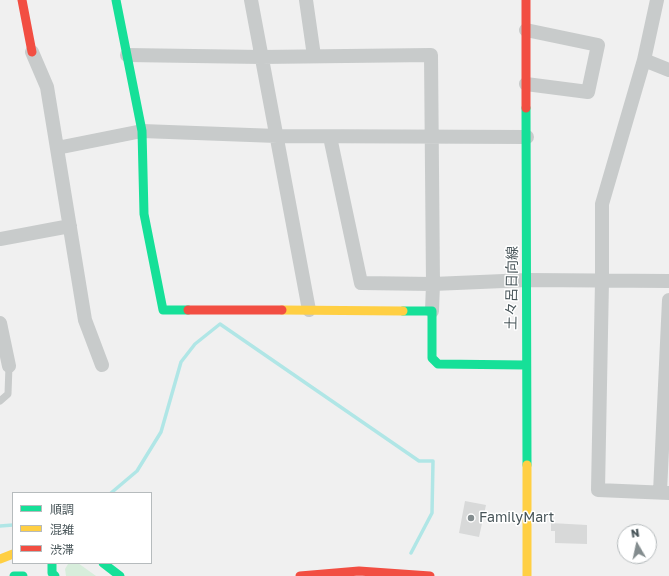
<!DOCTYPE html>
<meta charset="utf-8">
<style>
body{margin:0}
#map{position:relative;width:669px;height:576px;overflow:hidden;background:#f0f0f0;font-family:"Golos Text","Noto Sans JP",sans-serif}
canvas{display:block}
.legend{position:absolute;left:12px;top:492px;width:140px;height:72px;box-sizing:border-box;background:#fff;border:1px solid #b6bbbd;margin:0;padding:5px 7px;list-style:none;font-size:12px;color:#49565a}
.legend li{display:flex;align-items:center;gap:8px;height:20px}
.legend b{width:20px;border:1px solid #b6bbbd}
.north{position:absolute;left:617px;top:524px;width:40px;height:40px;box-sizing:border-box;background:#fff;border:1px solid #b6bbbd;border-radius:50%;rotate:351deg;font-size:11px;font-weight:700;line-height:16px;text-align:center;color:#49565a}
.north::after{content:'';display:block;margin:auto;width:14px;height:18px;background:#838c8e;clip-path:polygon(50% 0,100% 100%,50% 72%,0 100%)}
</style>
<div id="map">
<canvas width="669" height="576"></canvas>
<ul class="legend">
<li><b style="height:5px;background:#16e098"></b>順調</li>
<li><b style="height:5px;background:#ffcf43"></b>混雑</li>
<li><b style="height:5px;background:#f24e42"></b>渋滞</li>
</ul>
<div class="north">N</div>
</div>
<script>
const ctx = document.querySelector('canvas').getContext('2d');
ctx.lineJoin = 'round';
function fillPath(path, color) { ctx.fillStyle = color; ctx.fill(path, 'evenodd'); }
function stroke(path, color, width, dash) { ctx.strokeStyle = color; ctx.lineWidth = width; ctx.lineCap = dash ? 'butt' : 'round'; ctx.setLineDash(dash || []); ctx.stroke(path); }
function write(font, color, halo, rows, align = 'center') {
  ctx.font = font + ' "Golos Text","Noto Sans JP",sans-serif'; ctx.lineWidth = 3; ctx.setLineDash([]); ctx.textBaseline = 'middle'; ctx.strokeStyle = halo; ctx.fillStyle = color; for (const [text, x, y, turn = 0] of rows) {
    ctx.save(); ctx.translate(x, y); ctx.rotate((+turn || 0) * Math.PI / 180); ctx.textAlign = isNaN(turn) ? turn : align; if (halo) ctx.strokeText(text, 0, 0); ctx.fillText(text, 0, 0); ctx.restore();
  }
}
fillPath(new Path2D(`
 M 78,563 L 96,576 L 66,576 L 65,569 L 68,564 Z`), '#d7eddb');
stroke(new Path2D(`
 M 111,493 L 137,471 L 161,432 L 181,362 L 195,344 L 220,324 L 419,461 L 433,461 L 432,513 L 411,553
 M 0,526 L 13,525`), '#b0e6e6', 3.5);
fillPath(new Path2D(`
 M 465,501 L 486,505 L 479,537 L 459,533 Z
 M 551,523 L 587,525 L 587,544 L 555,543 L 555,531 L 551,531 Z`), '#d8d9d9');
stroke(new Path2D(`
 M 0,401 L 8,394 L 9,366`), '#c8cbcb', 7);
stroke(new Path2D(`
 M 251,0 L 309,310
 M 306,0 L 314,56
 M 657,0 L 644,60 L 602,204 L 602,281 L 598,490 L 669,493
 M 526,30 L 598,45 L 588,92 L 526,84
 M 32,52 L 47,87 L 85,320 L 102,365
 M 127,55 L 261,57 L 431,55 L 433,284 L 432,311
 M 644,60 L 669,70
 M 330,137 L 361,283 L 433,284 L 527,280 L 669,281
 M 57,148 L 142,131 L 277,136 L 527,137
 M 0,239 L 70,226
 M 0,323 L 9,366
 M 660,492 L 669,300`), '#c8cbcb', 14);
stroke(new Path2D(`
 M 116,0 L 142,131 L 144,214 L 163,310 L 188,310
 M 526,108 L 527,465
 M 403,311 L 432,311 L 432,358 L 438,364 L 525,365
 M 52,563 L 52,573 L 55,576
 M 103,563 L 120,576
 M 14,576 L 23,576`), '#16e098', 9);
stroke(new Path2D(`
 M 282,310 L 403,311
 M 527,465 L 527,576
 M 0,559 L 13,554`), '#ffcf43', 9);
stroke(new Path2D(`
 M 22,0 L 32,52
 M 526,0 L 526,108
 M 188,310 L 282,310
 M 300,576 L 359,571 L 430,576`), '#f24e42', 9);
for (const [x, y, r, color] of [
 [471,518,4,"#838c8e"]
]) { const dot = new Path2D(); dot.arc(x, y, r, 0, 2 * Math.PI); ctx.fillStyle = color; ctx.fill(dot); stroke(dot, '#fff', 1.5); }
write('14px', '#49565a', '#fff', [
 ["土々呂日向線",512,288,-89]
]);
write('14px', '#49565a', '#fff', [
 ["FamilyMart",479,518]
], 'left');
</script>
